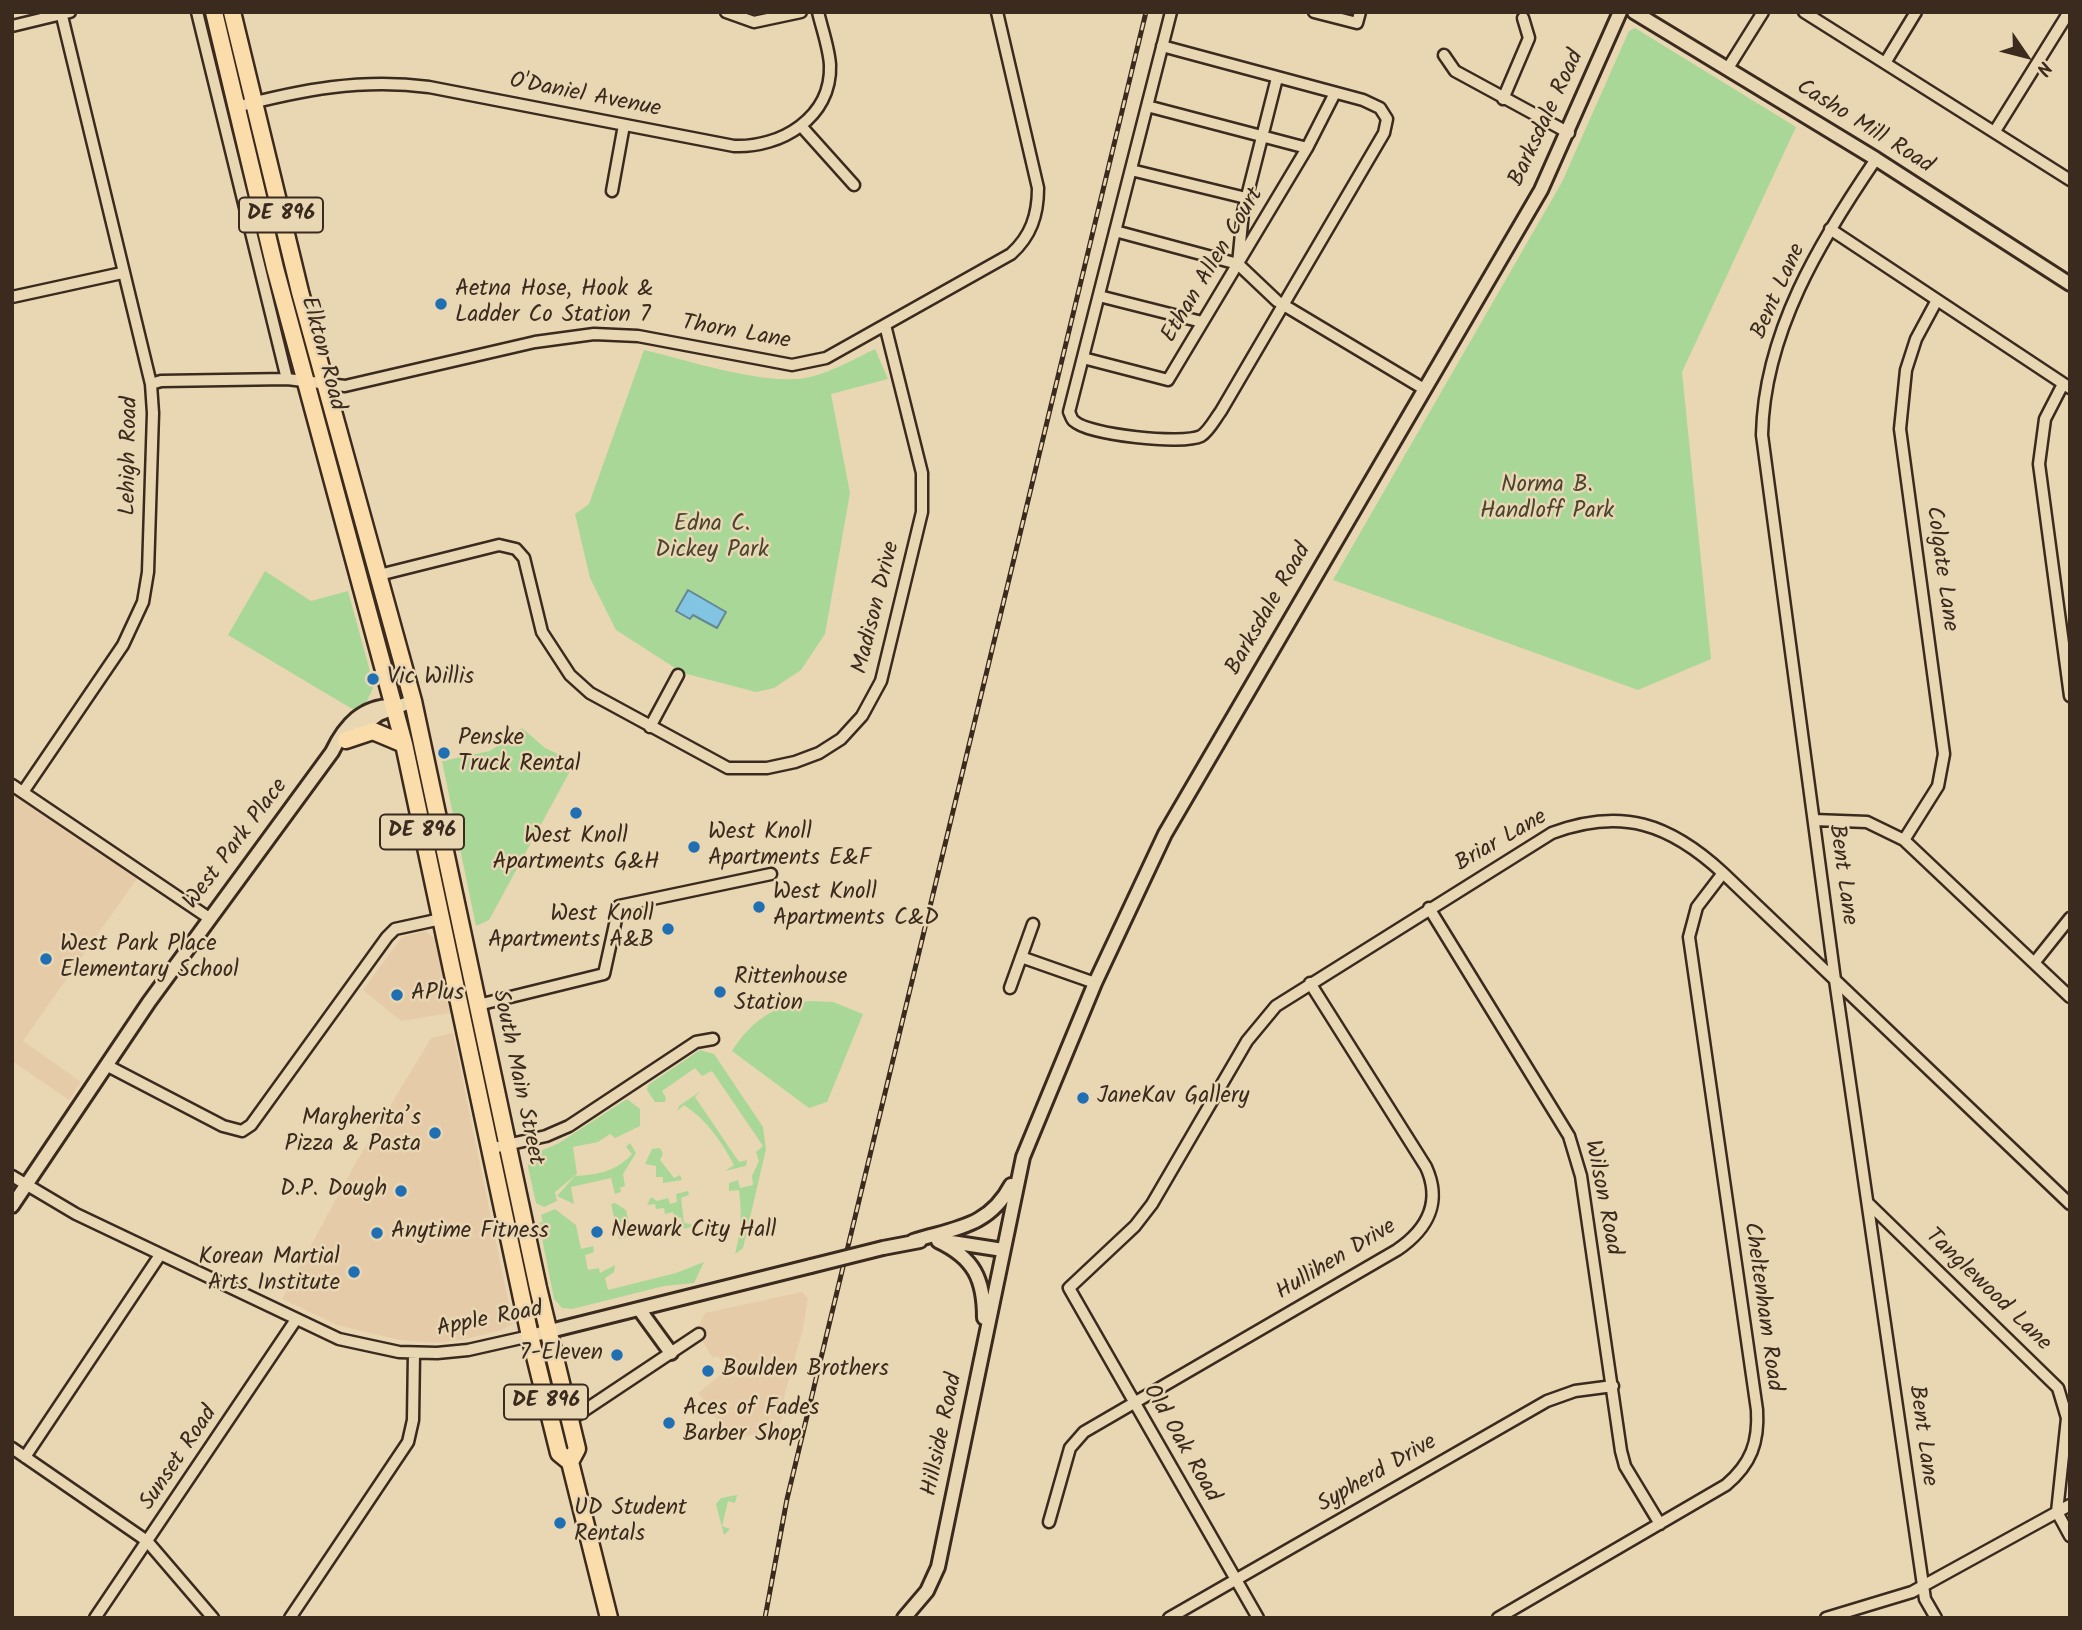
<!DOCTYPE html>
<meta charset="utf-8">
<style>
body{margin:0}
#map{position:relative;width:2082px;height:1630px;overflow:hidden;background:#e9d7b4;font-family:Kalam,sans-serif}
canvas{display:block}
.frame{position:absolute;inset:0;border:14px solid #3b2a1e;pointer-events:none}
.north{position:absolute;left:1991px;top:21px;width:70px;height:70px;-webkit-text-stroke:5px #e9d7b4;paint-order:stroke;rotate:125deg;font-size:19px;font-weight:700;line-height:28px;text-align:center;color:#3b2a1e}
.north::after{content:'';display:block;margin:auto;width:24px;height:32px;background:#3b2a1e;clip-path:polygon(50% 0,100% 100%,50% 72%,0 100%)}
</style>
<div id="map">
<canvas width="2082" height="1630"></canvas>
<div class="frame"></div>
<div class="north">N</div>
</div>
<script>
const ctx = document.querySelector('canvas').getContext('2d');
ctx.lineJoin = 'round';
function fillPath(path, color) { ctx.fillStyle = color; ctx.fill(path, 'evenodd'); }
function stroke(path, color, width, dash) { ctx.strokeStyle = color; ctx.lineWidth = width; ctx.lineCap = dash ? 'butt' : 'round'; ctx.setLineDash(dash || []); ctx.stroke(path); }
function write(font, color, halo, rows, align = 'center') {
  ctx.font = font + ' Kalam,sans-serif'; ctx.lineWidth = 5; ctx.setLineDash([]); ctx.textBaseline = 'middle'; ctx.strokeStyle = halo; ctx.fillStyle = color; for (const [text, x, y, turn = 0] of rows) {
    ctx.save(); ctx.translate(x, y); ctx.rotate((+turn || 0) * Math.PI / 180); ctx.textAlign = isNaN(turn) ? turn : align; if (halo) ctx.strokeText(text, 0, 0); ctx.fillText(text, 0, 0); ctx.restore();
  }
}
fillPath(new Path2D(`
 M 12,791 L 138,877 L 23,1041 L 81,1082 L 69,1100 L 12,1061 Z
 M 425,931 L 435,938 L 450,1013 L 401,1021 L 363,990 L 402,937 Z
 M 453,1033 L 513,1324 L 502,1330 L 466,1339 L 435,1343 L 399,1340 L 337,1325 L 282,1299 L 355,1164 L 431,1038 Z
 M 802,1292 L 808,1298 L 803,1329 L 784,1397 L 786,1407 L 778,1429 L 731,1440 L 698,1393 L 727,1370 L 718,1356 L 713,1358 L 696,1331 L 705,1313 Z`), '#e6cba9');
fillPath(new Path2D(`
 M 1635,28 L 1796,127 L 1682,372 L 1711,659 L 1638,690 L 1333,580 L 1562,182 L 1629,31 Z
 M 875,349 L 888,379 L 831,394 L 850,493 L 825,634 L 801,670 L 774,688 L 756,692 L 683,673 L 616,630 L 590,578 L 575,514 L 589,504 L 644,350 C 688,360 766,387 810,377 C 832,372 854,359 875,349 Z
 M 265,571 L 311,601 L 348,591 L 374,686 L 366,703 L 354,710 L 228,635 Z
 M 522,728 L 545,748 L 575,762 L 489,920 L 476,926 L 442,761 L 490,751 Z
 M 810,1001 L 833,1002 L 863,1014 L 827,1102 L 809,1108 L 732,1051 C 750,1022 775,1004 810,1001 Z
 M 700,1050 L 714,1054 L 763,1127 L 766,1149 L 743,1248 L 735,1254 C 741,1232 742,1212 739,1190 L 729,1191 L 729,1183 L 738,1180 L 740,1188 L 753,1185 L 752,1176 L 759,1161 L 756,1152 L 763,1146 L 712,1071 L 702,1076 L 695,1068 L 662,1091 L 666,1098 L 665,1102 L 655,1102 L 647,1090 L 648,1085 Z
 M 701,1091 L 695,1097 L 739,1162 L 747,1160 L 746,1166 L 725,1171 L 734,1165 C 721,1141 707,1120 684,1105 L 677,1111 L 679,1106 Z
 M 627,1099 L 640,1109 L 640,1126 L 615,1138 L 610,1134 L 598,1142 L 573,1147 L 577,1174 L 555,1192 L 557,1201 L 544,1207 L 536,1203 L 528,1167 L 531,1155 L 559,1143 Z
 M 630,1143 L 636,1153 L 623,1174 L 625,1186 L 620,1188 L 621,1192 L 615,1194 L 611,1178 L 571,1187 L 574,1204 L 557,1196 L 575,1176 C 597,1175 617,1171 632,1154 L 626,1147 Z
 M 660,1148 L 663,1154 L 660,1160 L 674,1178 L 680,1175 L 682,1180 L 656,1184 L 663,1183 L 663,1177 L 656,1177 L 656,1166 L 645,1164 L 652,1149 Z
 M 688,1191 L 689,1195 L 681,1198 L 684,1223 L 691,1224 L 691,1227 L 684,1229 L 681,1217 L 675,1219 L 673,1212 L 665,1214 L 664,1208 L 656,1209 L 655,1204 L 647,1205 L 651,1197 L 657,1201 L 668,1198 L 670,1204 L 677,1202 L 676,1194 Z
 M 615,1203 L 626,1210 L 632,1236 L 619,1239 L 611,1204 Z
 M 555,1209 L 576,1225 L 581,1249 L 593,1246 L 594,1252 L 585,1255 L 588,1270 L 599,1268 L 600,1273 L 615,1265 L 614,1272 L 605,1278 L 608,1290 L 676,1273 L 704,1262 L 694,1283 L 664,1286 L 572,1309 L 562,1308 L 554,1299 L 539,1223 L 543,1222 L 541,1215 Z
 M 737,1495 L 735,1503 L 728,1501 L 722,1526 L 730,1529 L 724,1535 L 716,1504 L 721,1498 Z`), '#a8d797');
const water = new Path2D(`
 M 688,590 L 726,612 L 717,628 L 693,615 L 690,619 L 676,611 Z`);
fillPath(water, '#81c5e2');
stroke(water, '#658794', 2);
const minor = new Path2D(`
 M 197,12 L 287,379
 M 726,12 L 754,22 L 801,12
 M 1314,12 L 1357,23 L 1360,12
 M 1804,12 L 2070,180
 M 12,26 L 70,12
 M 1162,46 L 1363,100 L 1380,108 L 1387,119 L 1384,133 L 1221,411 C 1215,419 1209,431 1201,436 C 1183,445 1088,435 1074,421 C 1071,419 1071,415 1069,412 L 1171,12
 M 1444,55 L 1455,71 L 1569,133
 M 1885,63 L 1916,12
 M 1728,68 L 1763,12
 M 1277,78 L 1243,212 L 1238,264 L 1277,301 L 1424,389
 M 1503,99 L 1529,38 L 1523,18
 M 1147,106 L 1307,148
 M 236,107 C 301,90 361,78 429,87 L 734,146 C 780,148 832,118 830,65 C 829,48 822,29 818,12
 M 802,127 L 854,185
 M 1995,131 L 2069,12
 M 1876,159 C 1820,241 1764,333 1762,435 L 1835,980 L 1925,1599 L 1936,1618
 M 1131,170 L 1246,198
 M 612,191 L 624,125
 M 1830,229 L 2070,388
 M 1115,231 L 1238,264
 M 1099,296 L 1202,322
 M 12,297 L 122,273
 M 1083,358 L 1168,380 L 1307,148 L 1335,93
 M 151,384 L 161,381 L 287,379 L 345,386 L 535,342 L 594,334 L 638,336 L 792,365 L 826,358 L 1011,254 C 1031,236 1038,215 1038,188 L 997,12
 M 2063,384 L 2045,419 L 2039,464 L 2070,696
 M 379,575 L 499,545 L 516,549 L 524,558 L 542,632 L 570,675 L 590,693 L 728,768 L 767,768 L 795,762 L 819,753 L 841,739 L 862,716 L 881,681 L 922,512 L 922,473 L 885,325
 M 650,727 L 678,675
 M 12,785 L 209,918
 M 23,792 L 123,645 L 143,602 L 148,572 L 153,413 L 151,384 L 61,12
 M 1814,820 L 1867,822 L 1904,840 L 2070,997
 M 1904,840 L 1938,786 L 1944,754 L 1900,429 L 1906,370 L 1916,339 L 1937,300
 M 1429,908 L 1569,1136 L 1581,1176 L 1621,1451 L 1625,1466 L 1660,1524
 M 1021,957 L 1095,983
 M 2034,963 L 2070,918
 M 1010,988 L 1033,924
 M 478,1005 L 604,974 L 619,906 L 771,874
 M 106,1065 L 223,1126 L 242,1131 L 251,1125 L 387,937 L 395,929 L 441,919
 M 489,1149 L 546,1136 L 569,1126 L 696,1042 L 713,1039
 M 12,1176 L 76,1214 L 339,1339 L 399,1352 L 437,1353 L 468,1350 L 530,1336
 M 1868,1203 L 2058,1388 L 2067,1418 L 2057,1512 L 2070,1536
 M 570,1420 L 699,1334
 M 12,1448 L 147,1541 L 213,1618
 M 25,1457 L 160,1255
 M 1049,1522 L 1070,1448 L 1084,1432 L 1397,1250 C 1428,1229 1442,1202 1426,1167 L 1310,983
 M 95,1618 L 295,1321
 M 290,1618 L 408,1442 L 413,1420 L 414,1353
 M 1169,1618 L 1547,1401 L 1575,1391 L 1613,1386
 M 1258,1618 L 1069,1288 L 1135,1226 L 1152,1204 L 1247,1041 L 1276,1006 L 1552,833 C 1622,807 1670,824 1723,873 L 2070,1204
 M 1498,1618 L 1726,1485 C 1751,1464 1759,1442 1757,1410 L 1689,937 L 1697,907 L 1723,873
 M 1826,1618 L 1912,1592 L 2070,1505`);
const tertiary = new Path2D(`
 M 1634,12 L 1876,159 L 2070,284
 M 353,733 L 379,714 L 413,701
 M 12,1206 L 149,1002 L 332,752 C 345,725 363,705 394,706
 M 913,1241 C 955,1228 989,1227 1011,1185
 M 938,1241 C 974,1258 984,1279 984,1318
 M 945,1241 L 1003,1250
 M 883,1248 L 920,1241
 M 639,1309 L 671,1353
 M 530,1336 L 811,1266
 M 904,1618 L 927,1591 L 938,1567 L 1023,1157 L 1095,983 L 1165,834 L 1541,190 L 1620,12`);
const primary = new Path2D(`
 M 214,12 L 275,268 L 404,744 L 530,1336 L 559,1453 L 570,1462 L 609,1618
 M 232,12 L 300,292 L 413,701 L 538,1288 L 577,1449 L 570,1462
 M 346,740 L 373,731 L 404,744`);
stroke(minor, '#3b2a1e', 15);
stroke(tertiary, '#3b2a1e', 18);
stroke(primary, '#3b2a1e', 21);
stroke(minor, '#e9d7b4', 10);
stroke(tertiary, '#e9d7b4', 12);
stroke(primary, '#faddab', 16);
const rail = new Path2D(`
 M 765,1618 L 787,1499 L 1146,12`);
stroke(rail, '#3b2a1e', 5);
stroke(rail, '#e9d7b4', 2.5, [8]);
const tertiaryBridge = new Path2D(`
 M 811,1266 L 883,1248`);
stroke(tertiaryBridge, '#3b2a1e', 18, []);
stroke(tertiaryBridge, '#e9d7b4', 12);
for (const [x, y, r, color] of [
 [441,304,7,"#1f6fb2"],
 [373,679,7,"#1f6fb2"],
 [444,753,7,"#1f6fb2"],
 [576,813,7,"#1f6fb2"],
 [694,847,7,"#1f6fb2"],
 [759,907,7,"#1f6fb2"],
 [668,929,7,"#1f6fb2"],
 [46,959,7,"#1f6fb2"],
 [720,992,7,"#1f6fb2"],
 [397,995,7,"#1f6fb2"],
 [1083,1098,7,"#1f6fb2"],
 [435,1133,7,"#1f6fb2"],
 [401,1191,7,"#1f6fb2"],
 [597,1232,7,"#1f6fb2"],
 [377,1233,7,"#1f6fb2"],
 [354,1272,7,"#1f6fb2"],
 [617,1355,7,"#1f6fb2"],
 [708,1371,7,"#1f6fb2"],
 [669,1423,7,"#1f6fb2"],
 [560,1523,7,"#1f6fb2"]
]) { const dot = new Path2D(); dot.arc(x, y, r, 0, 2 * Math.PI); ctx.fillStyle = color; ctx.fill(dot); stroke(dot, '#e9d7b4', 2.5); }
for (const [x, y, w] of [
 [281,215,84],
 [422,832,84],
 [546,1402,84]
]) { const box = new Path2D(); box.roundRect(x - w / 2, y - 17.5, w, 35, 5); ctx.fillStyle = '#e9d7b4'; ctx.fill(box); stroke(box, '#3b2a1e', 2); }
write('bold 21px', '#3b2a1e', null, [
 ["DE 896",281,215],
 ["DE 896",422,832],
 ["DE 896",546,1402]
]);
write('23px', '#3b2a1e', '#e9d7b4', [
 ["O'Daniel Avenue",585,97,11],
 ["Barksdale Road",1548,119,-65],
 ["Casho Mill Road",1864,128,32],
 ["Ethan Allen Court",1214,266,-59],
 ["Bent Lane",1780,292,-66],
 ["Thorn Lane",736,334,10],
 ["Elkton Road",321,354,75],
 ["Lehigh Road",131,456,-89],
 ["Colgate Lane",1940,569,82],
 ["Madison Drive",878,608,-76],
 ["Barksdale Road",1270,610,-60],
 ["Briar Lane",1502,842,-30],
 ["West Park Place",237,845,-53],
 ["Bent Lane",1841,875,82],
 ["South Main Street",516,1078,78],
 ["Wilson Road",1601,1198,79],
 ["Hullihen Drive",1337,1261,-31],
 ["Tanglewood Lane",1987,1291,44],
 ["Cheltenham Road",1761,1307,82],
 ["Apple Road",490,1321,-11],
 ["Hillside Road",944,1435,-78],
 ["Bent Lane",1921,1436,82],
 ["Old Oak Road",1180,1444,60],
 ["Sunset Road",180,1459,-56],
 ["Sypherd Drive",1378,1475,-30]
]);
write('23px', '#3b2a1e', '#e9d7b4', [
 ["Aetna Hose, Hook &",455,291],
 ["Ladder Co Station 7",455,317],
 ["Vic Willis",387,679],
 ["Penske",458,740],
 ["Truck Rental",458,766],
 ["West Knoll",708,834],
 ["Apartments E&F",708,860],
 ["West Knoll",576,838,"center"],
 ["Apartments G&H",576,864,"center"],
 ["West Knoll",773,894],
 ["Apartments C&D",773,920],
 ["West Knoll",654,916,"right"],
 ["Apartments A&B",654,942,"right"],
 ["West Park Place",60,946],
 ["Elementary School",60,972],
 ["Rittenhouse",734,979],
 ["Station",734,1005],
 ["APlus",411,995],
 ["JaneKav Gallery",1097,1098],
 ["Margherita’s",421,1120,"right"],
 ["Pizza & Pasta",421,1146,"right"],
 ["D.P. Dough",387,1191,"right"],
 ["Newark City Hall",611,1232],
 ["Anytime Fitness",391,1233],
 ["Korean Martial",340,1259,"right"],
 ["Arts Institute",340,1285,"right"],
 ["7-Eleven",603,1355,"right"],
 ["Boulden Brothers",722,1371],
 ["Aces of Fades",683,1410],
 ["Barber Shop",683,1436],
 ["UD Student",574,1510],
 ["Rentals",574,1536]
], 'left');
write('23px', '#4b4430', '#e9d7b4', [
 ["Norma B.",1547,487],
 ["Handloff Park",1547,513],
 ["Edna C.",712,526],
 ["Dickey Park",712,552]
]);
</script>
